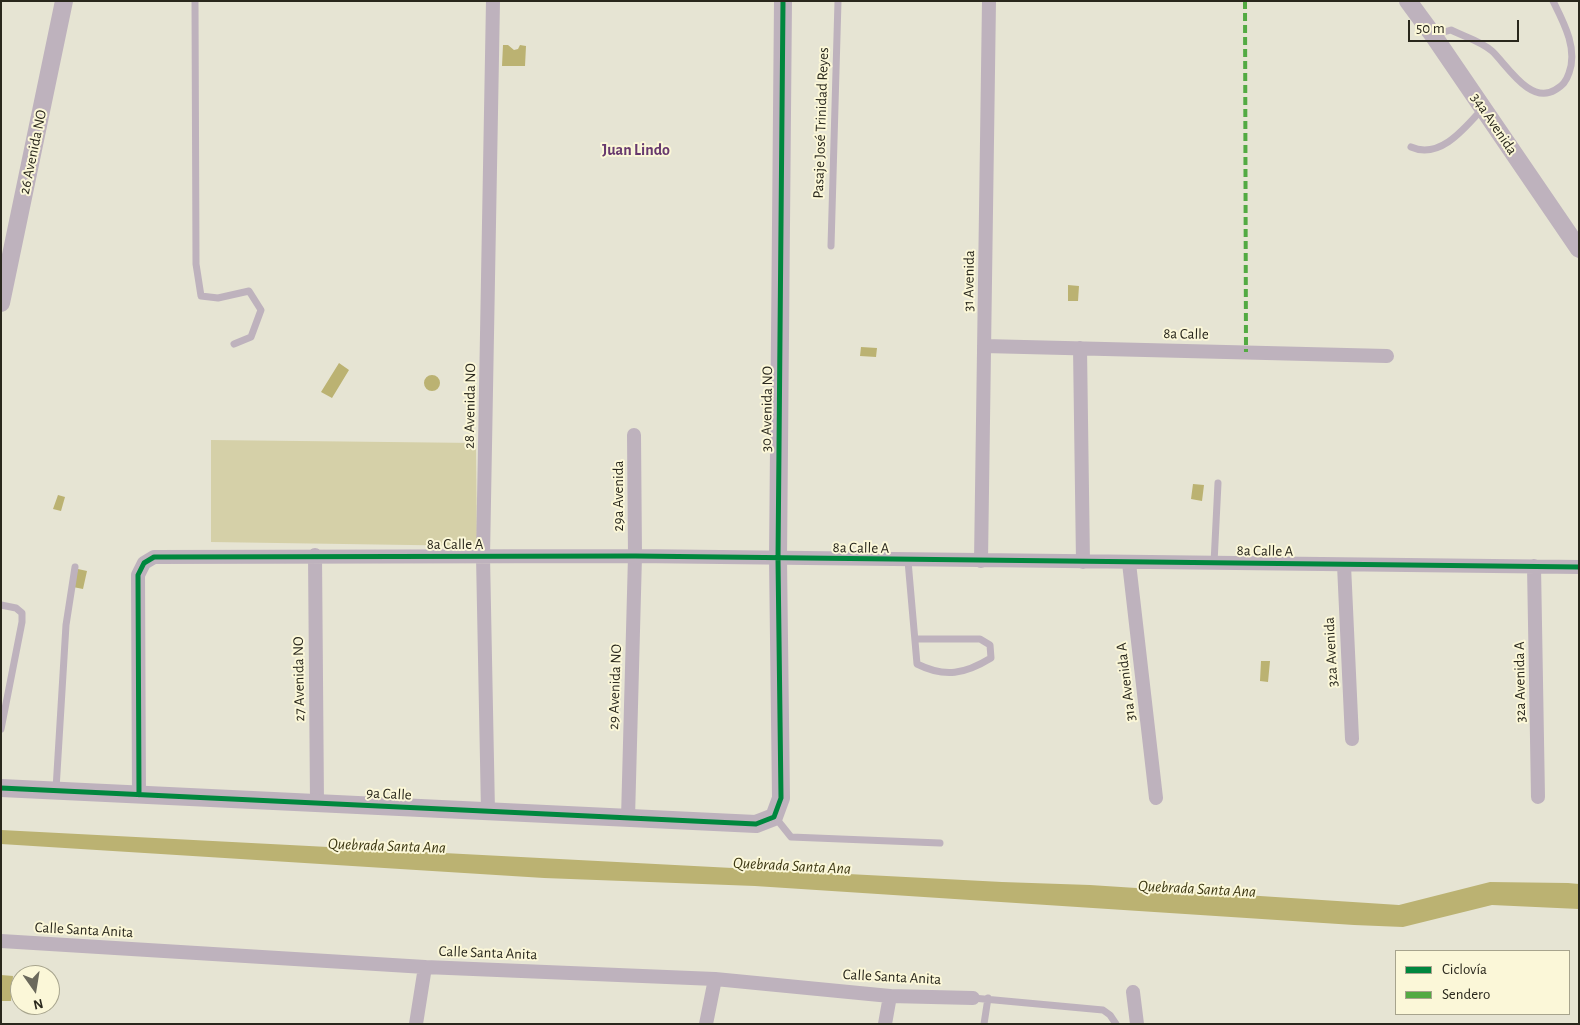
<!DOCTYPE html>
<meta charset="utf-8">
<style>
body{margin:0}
#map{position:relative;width:1580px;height:1025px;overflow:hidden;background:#e6e4d3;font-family:"Alegreya Sans",sans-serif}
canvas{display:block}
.frame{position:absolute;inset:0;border:2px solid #29271c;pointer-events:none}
.legend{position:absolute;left:1395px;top:950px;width:175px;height:65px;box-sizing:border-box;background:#fbf7d8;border:1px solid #a7a48d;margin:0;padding:6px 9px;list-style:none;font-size:15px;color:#29271c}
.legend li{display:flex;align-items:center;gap:10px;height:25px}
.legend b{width:25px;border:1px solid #a7a48d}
.north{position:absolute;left:10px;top:965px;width:50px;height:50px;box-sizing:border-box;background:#fbf7d8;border:1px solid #a7a48d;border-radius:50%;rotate:167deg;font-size:14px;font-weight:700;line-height:20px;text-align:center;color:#29271c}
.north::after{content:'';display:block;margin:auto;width:18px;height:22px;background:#6b695c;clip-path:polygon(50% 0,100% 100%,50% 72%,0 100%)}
.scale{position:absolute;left:1408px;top:20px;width:111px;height:22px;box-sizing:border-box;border:2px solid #29271c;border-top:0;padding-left:6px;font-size:15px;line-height:18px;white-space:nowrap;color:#29271c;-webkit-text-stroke:4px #fbf7d8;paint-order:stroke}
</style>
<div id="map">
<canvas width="1580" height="1025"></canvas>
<div class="frame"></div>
<ul class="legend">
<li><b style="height:6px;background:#00873e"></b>Ciclovía</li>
<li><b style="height:6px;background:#53aa43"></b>Sendero</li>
</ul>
<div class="north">N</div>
<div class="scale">50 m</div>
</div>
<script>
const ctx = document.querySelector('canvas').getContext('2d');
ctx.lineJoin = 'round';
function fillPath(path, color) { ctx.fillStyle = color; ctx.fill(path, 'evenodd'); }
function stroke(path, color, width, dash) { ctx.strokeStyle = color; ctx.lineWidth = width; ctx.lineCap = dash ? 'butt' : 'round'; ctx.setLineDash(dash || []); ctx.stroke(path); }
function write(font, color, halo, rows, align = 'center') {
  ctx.font = font + ' "Alegreya Sans",sans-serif'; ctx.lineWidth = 4; ctx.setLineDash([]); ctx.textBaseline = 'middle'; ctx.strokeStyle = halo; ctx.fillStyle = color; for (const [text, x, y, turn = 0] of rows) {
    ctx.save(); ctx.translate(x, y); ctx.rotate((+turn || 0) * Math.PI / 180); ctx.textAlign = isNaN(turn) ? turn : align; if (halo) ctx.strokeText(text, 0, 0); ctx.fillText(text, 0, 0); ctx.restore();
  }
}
fillPath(new Path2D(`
 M 211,440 L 476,443 L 477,546 L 211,542 Z`), '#d5d0a8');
fillPath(new Path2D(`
 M 503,45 L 508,45 L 514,50 L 518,49 L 520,45 L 526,46 L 525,66 L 502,66 Z
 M 1068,285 L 1079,286 L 1078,301 L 1068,301 Z
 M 861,347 L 877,348 L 876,357 L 860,356 Z
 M 339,363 L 349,370 L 332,398 L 321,392 Z
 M424 383a8 8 0 1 1 16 0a8 8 0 1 1-16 0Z
 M 1193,484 L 1204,485 L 1202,501 L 1191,499 Z
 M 58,495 L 65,497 L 61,511 L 53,509 Z
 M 78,569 L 87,571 L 83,589 L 73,587 Z
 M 1261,661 L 1270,661 L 1268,682 L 1260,681 Z
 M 1,830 L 1002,882 L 1090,885 L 1399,905 L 1490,882 L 1568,883 L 1579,884 L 1579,909 L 1492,905 L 1403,927 L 1354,925 L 755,886 L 544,878 L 1,844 Z
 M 1,975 L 13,976 L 11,1001 L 1,1001 Z`), '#bbb272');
stroke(new Path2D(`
 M 195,1 L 196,264 L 201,296 L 218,298 L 249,291 L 261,310 L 251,337 L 234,344
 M 1433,35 L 1451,30 C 1463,36 1481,41 1492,51 C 1507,65 1530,105 1555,90 C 1563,85 1566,82 1569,73 C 1578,49 1564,23 1553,1
 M 1411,147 C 1440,160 1465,128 1483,108
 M 831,246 L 838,1
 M 908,561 L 917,664 C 945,678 965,674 991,658 L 990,645 L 980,639 L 915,639
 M 1214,563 L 1218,483
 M 1,605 L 16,608 L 22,613 L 22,622 L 1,729
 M 56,789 L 66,625 L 75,567
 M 775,817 L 791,837 L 940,843
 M 973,998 L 1103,1010 L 1110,1015 L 1116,1024
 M 984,1024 L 988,998`), '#beb2bd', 7);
stroke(new Path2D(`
 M 984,346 L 1387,356
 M 1080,348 L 1083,562
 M 315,555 L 317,803
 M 981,561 L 989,1
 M 1129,563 L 1156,798
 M 1344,565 L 1352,739
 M 1534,566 L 1538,797
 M 139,795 L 138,575 L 144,563 L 154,557 L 635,556 L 1579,567
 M 488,812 L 483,556 L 493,1
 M 628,818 L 635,556 L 634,435
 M 1,941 L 425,967 L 715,979 L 890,996 L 973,998
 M 1133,992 L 1137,1024
 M 416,1024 L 425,967
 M 706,1024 L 715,979
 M 885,1024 L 890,996`), '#beb2bd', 14);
stroke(new Path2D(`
 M 1408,1 L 1433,35 L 1579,249
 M 1,303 L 64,1
 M 1,788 L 756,824 L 774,817 L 781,798 L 778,559 L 783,1`), '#beb2bd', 18);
stroke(new Path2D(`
 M 1245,1 L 1246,352`), '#53aa43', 4, [8, 4]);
stroke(new Path2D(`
 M 1,788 L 756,824 L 774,817 L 781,798 L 778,559 L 783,1
 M 139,795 L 138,575 L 144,563 L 154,557 L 635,556 L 1579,567`), '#00873e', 5);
write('15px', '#29271c', '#fbf7d8', [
 ["Pasaje José Trinidad Reyes",821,123,-88],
 ["34a Avenida",1494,124,56],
 ["26 Avenida NO",33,152,-78],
 ["31 Avenida",969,281,-89],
 ["8a Calle",1186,334,1],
 ["28 Avenida NO",470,406,-89],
 ["30 Avenida NO",767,409,-89],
 ["29a Avenida",618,496,-90],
 ["8a Calle A",455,544],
 ["8a Calle A",861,548,1],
 ["8a Calle A",1265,551,1],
 ["32a Avenida",1331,652,-93],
 ["27 Avenida NO",299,679,-91],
 ["31a Avenida A",1126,682,-97],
 ["32a Avenida A",1520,682,-91],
 ["29 Avenida NO",615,687,-88],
 ["9a Calle",389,794,3],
 ["Calle Santa Anita",84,930,3],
 ["Calle Santa Anita",488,953,2],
 ["Calle Santa Anita",892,977,3]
]);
write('bold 16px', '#67396e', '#fbf7d8', [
 ["Juan Lindo",636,150]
]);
write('italic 16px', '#3c3712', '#fbf7d8', [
 ["Quebrada Santa Ana",387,846,2],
 ["Quebrada Santa Ana",792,866,3],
 ["Quebrada Santa Ana",1197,889,3]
]);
</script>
